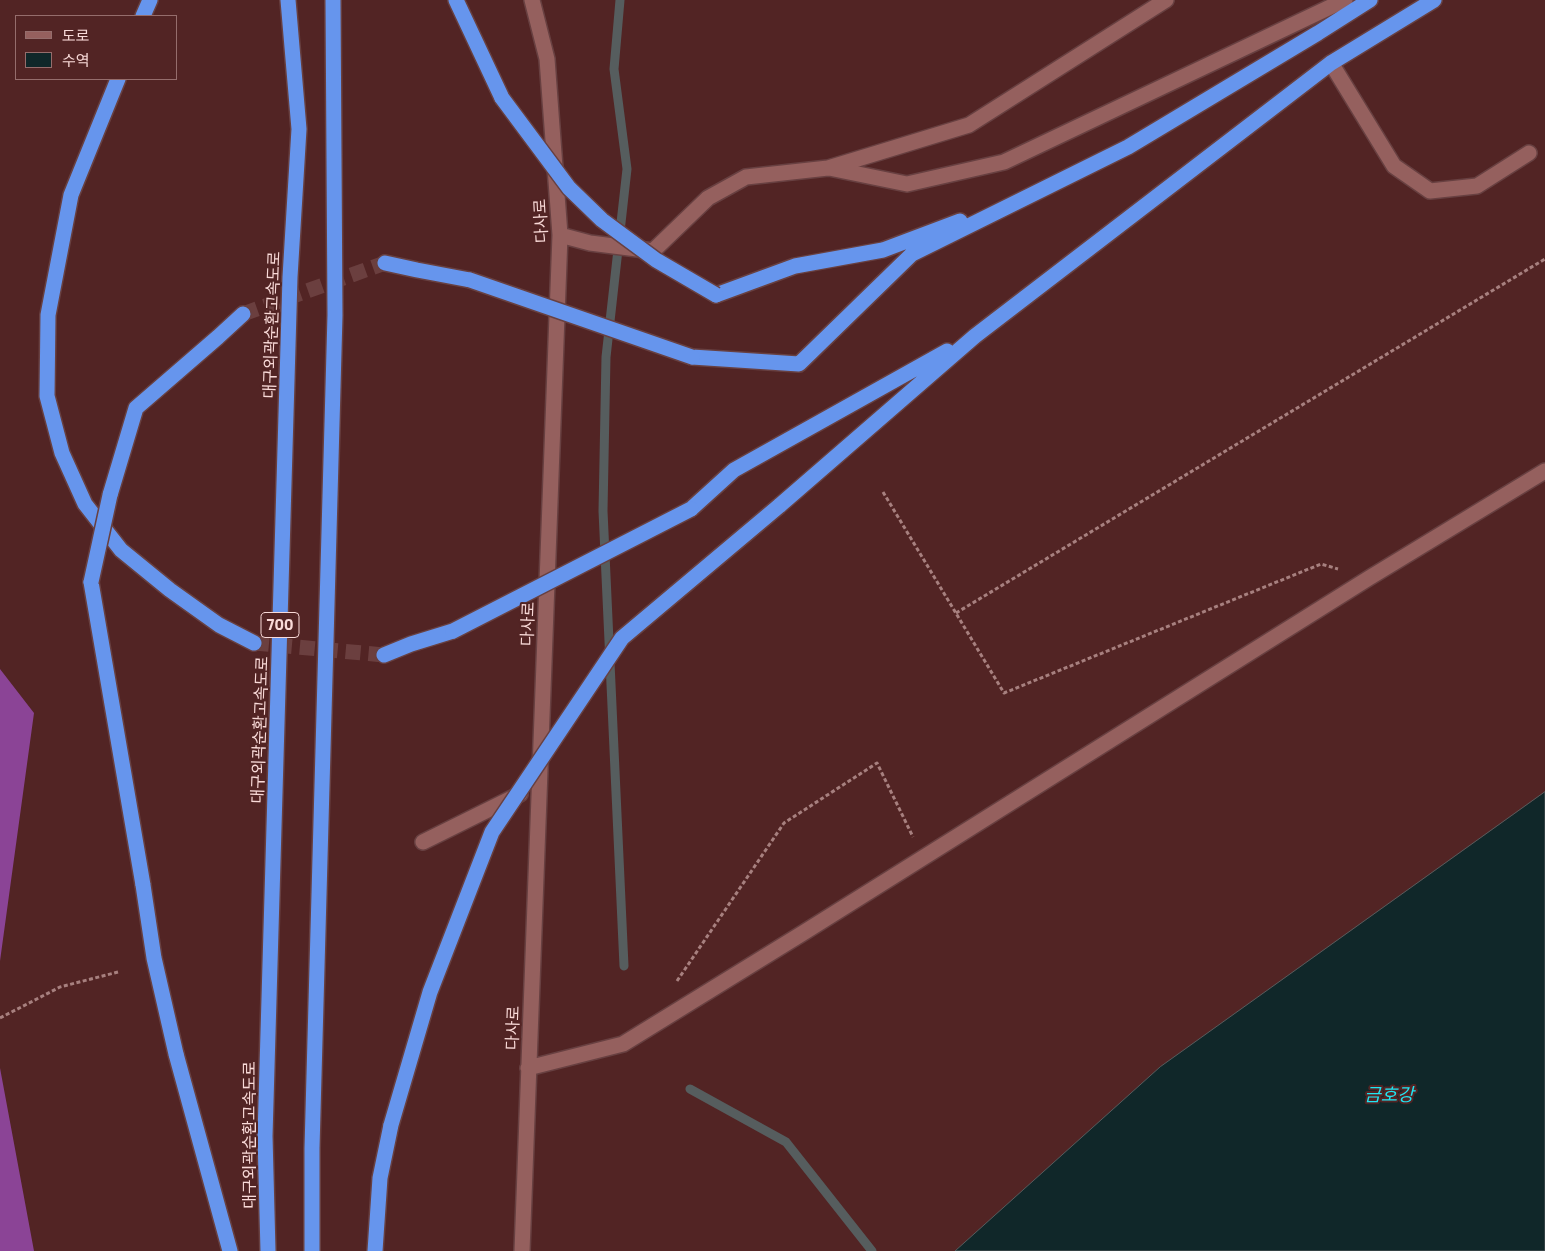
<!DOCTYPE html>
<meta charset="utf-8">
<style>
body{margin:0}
#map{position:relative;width:1545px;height:1251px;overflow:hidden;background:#522424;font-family:"Exo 2","Noto Sans KR",sans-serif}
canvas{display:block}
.legend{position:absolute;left:15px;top:15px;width:162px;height:65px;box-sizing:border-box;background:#522424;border:1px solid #956d6c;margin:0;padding:6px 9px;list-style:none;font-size:15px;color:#f9dad8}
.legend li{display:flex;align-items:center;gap:10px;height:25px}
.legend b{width:25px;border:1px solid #956d6c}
</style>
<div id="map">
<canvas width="1545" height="1251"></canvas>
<ul class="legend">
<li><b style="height:6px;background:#95605e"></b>도로</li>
<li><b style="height:14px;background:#102729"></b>수역</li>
</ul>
</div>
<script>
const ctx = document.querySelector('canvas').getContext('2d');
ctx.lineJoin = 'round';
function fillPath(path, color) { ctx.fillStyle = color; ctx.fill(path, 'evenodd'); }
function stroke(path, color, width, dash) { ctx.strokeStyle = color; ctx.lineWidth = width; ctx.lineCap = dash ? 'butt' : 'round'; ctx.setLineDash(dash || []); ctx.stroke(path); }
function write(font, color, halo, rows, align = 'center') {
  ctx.font = font + ' "Exo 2","Noto Sans KR",sans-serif'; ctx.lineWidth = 4; ctx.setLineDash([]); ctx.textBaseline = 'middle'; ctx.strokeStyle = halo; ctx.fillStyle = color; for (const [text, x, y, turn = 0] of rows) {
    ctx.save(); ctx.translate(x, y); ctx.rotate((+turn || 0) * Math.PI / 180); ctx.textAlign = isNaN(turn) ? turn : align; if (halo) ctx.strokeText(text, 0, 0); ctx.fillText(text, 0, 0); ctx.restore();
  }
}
fillPath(new Path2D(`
 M 0,669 L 34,713 L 0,961 Z
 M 0,1068 L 34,1251 L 0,1251 Z`), '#8b4496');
const water = new Path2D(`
 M 1545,792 L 1545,1251 L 955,1251 L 1160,1067 Z`);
fillPath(water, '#102729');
stroke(water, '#565d5e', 1);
stroke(new Path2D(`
 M 620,0 L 614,69 L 627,169 L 606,357 L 603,511 L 624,966
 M 690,1089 L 786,1142 L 872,1251`), '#565d5e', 9);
stroke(new Path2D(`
 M 243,314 L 385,263
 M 254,643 L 384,655`), '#6b3f3f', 15, [15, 8]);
const minor = new Path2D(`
 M 1331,63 L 1394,166 L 1430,191 L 1477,186 L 1529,153
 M 829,168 L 907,184 L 1004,162 L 1345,0
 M 560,235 L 590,243 L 653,251 L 708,198 L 746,177 L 828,168 L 969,125 L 1166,0
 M 423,842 L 520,794
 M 528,1068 L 623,1044 L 803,933 L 1369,578 L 1545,471
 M 522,1251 L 560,235 L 547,59 L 532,0`);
const highway = new Path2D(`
 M 456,0 L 502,98
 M 143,16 L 150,0
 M 118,79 L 71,195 L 48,315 L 47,396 L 62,453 L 85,504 L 121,550 L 170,590 L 219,625 L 254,643
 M 385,263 L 417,270 L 470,280
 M 716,295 L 795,266 L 883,250 L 960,221
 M 692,357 L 799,364 L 912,254 L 1128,147 L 1318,33 L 1370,0
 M 110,495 L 136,408 L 218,337 L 243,314
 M 779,506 L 975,336 L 1331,63 L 1434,0
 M 691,509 L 734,470 L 947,351
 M 91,582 L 143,885
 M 384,655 L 411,644 L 453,631
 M 176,1054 L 230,1251
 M 268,1251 L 265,1136 L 290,277 L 299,129 L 288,0
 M 312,1251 L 312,1148 L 335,315 L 333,0
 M 375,1251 L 380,1178 L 391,1125`);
stroke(minor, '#684041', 18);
stroke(highway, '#684041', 18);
stroke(new Path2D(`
 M 883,492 L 1004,693 L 1321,564 L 1338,569
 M 956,613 L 1545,259
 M 677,981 L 784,823 L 877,763 L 913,837
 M 0,1018 L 60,987 L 118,972`), '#a7807f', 3, [4, 2.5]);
stroke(minor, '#95605e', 15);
stroke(highway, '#6695ed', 15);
const highwayBridge = new Path2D(`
 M 502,98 L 569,188 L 602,220 L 656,260 L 716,295
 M 470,280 L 692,357
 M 91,582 L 110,495
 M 453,631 L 691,509
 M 143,885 L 154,958 L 176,1054
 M 391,1125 L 430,992 L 492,832 L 622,638 L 779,506`);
stroke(highwayBridge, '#684041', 18, []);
stroke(highwayBridge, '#6695ed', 15);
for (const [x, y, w] of [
 [280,625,38]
]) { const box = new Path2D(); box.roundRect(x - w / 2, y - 12.5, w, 25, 4); ctx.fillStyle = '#522424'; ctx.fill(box); stroke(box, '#f9dad8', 1); }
write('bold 15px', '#f9dad8', null, [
 ["700",280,625]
]);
write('16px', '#f9dad8', '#522424', [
 ["다사로",541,221,-93],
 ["대구외곽순환고속도로",272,325,-88],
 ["다사로",528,624,-88],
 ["대구외곽순환고속도로",260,730,-88],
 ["다사로",513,1028,-88],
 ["대구외곽순환고속도로",250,1135,-90]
]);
write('italic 18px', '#20e6f3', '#522424', [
 ["금호강",1389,1095]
]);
</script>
